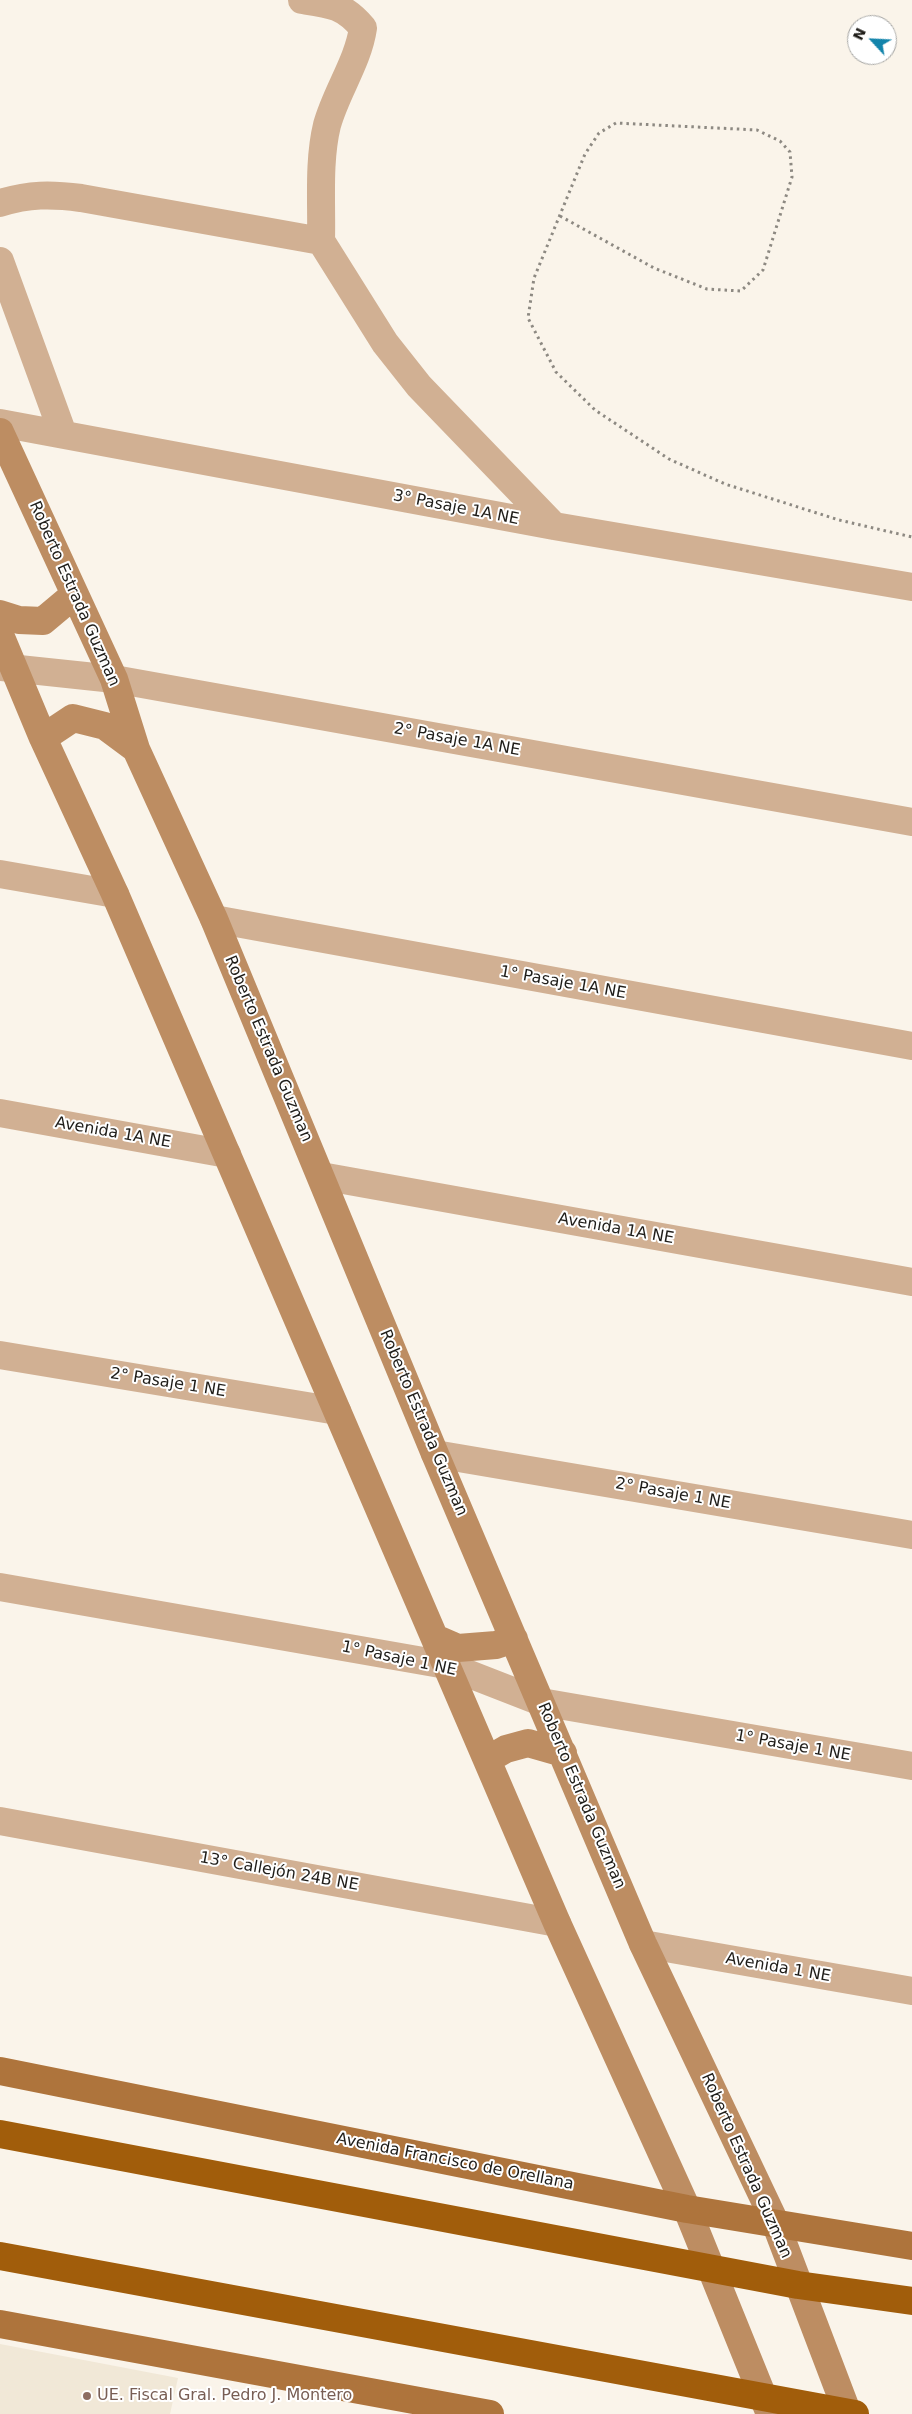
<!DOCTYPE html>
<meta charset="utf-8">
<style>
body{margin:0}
#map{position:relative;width:912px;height:2414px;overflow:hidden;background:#faf4ea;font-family:"DejaVu Sans",sans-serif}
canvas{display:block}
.north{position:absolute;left:847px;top:15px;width:50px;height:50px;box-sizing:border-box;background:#fff;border:1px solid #a5a5a3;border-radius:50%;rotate:295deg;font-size:14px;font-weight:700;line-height:20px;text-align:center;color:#1f1d19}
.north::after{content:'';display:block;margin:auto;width:18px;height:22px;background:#1384ab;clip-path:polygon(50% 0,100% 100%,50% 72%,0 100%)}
</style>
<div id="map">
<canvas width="912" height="2414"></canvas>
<div class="north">N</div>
</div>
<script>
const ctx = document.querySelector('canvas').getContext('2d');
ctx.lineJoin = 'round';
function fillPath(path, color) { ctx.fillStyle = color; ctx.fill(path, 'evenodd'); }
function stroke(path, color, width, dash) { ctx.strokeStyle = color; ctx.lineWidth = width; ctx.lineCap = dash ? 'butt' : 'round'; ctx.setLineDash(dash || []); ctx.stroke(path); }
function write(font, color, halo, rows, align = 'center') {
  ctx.font = font + ' "DejaVu Sans",sans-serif'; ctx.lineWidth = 4; ctx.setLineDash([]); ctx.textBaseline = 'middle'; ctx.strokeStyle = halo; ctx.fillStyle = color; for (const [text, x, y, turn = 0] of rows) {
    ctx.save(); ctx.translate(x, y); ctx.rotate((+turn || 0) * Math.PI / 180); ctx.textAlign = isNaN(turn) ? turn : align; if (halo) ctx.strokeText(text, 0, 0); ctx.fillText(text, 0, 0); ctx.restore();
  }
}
fillPath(new Path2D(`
 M 0,2344 L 178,2378 L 170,2414 L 0,2414 Z`), '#f1e8d7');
stroke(new Path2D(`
 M 560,216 L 654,268 L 707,289 L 741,291 L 763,270 L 792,177 L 790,152 L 780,141 L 757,130 L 616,123 L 599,133 L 585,154 L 534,278 L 528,318 L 556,372 L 595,410 L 669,459 L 725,484 L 839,520 L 912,537`), '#8d8982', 3, [2.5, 4]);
stroke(new Path2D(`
 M 302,0 C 330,4 344,5 363,28 C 358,62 336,92 327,125 C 318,162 322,204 321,241
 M 0,203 C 29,194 51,194 81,198 L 321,241 L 385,343 L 419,386 L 554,526
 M 0,261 L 63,434
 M 0,423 L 554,526 L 912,587
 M 0,667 L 114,679 L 912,822
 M 0,874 L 115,894
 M 214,919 L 912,1046
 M 0,1113 L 227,1154
 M 321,1176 L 912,1282
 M 0,1355 L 337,1411
 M 435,1454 L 912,1535
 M 0,1587 L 446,1665 L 541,1702 L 912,1766
 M 0,1821 L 557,1923
 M 643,1944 L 912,1991`), '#d1b093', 28);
stroke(new Path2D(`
 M 0,432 L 114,679 L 136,749 L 214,919 L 435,1454 L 643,1944 L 775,2222 L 848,2414
 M 0,614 L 19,620 L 43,621 L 74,595
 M 0,635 L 43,738 L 115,894 L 557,1923 L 687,2209 L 770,2414
 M 43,738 L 73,718 L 105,726 L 136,749
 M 435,1638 L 458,1648 L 496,1645 L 514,1639
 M 487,1760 L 506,1749 L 528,1743 L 563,1753`), '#bd8d62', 28);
stroke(new Path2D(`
 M 0,2071 L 687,2209 L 912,2246
 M 0,2324 L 490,2414`), '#ae743c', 28);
stroke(new Path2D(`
 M 0,2134 L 798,2285 L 912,2301
 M 0,2256 L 855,2414`), '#a15d0b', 28);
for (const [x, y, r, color] of [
 [87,2396,5,"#8d6e63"]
]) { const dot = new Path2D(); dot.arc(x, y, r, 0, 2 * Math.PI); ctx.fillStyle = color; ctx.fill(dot); stroke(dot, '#fff', 2); }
write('16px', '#1f1d19', '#fff', [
 ["3° Pasaje 1A NE",456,508,11],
 ["Roberto Estrada Guzman",74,594,66],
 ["2° Pasaje 1A NE",457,740,10],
 ["1° Pasaje 1A NE",563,983,10],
 ["Roberto Estrada Guzman",268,1049,67],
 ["Avenida 1A NE",113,1133,10],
 ["Avenida 1A NE",616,1229,10],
 ["2° Pasaje 1 NE",168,1383,9],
 ["Roberto Estrada Guzman",423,1423,67],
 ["2° Pasaje 1 NE",673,1494,10],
 ["1° Pasaje 1 NE",399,1659,12],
 ["1° Pasaje 1 NE",793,1746,10],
 ["Roberto Estrada Guzman",581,1796,67],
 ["13° Callejón 24B NE",279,1872,10],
 ["Avenida 1 NE",778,1968,10],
 ["Avenida Francisco de Orellana",455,2162,11],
 ["Roberto Estrada Guzman",746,2166,66]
]);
write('16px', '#785e54', '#fff', [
 ["UE. Fiscal Gral. Pedro J. Montero",97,2396]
], 'left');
</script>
